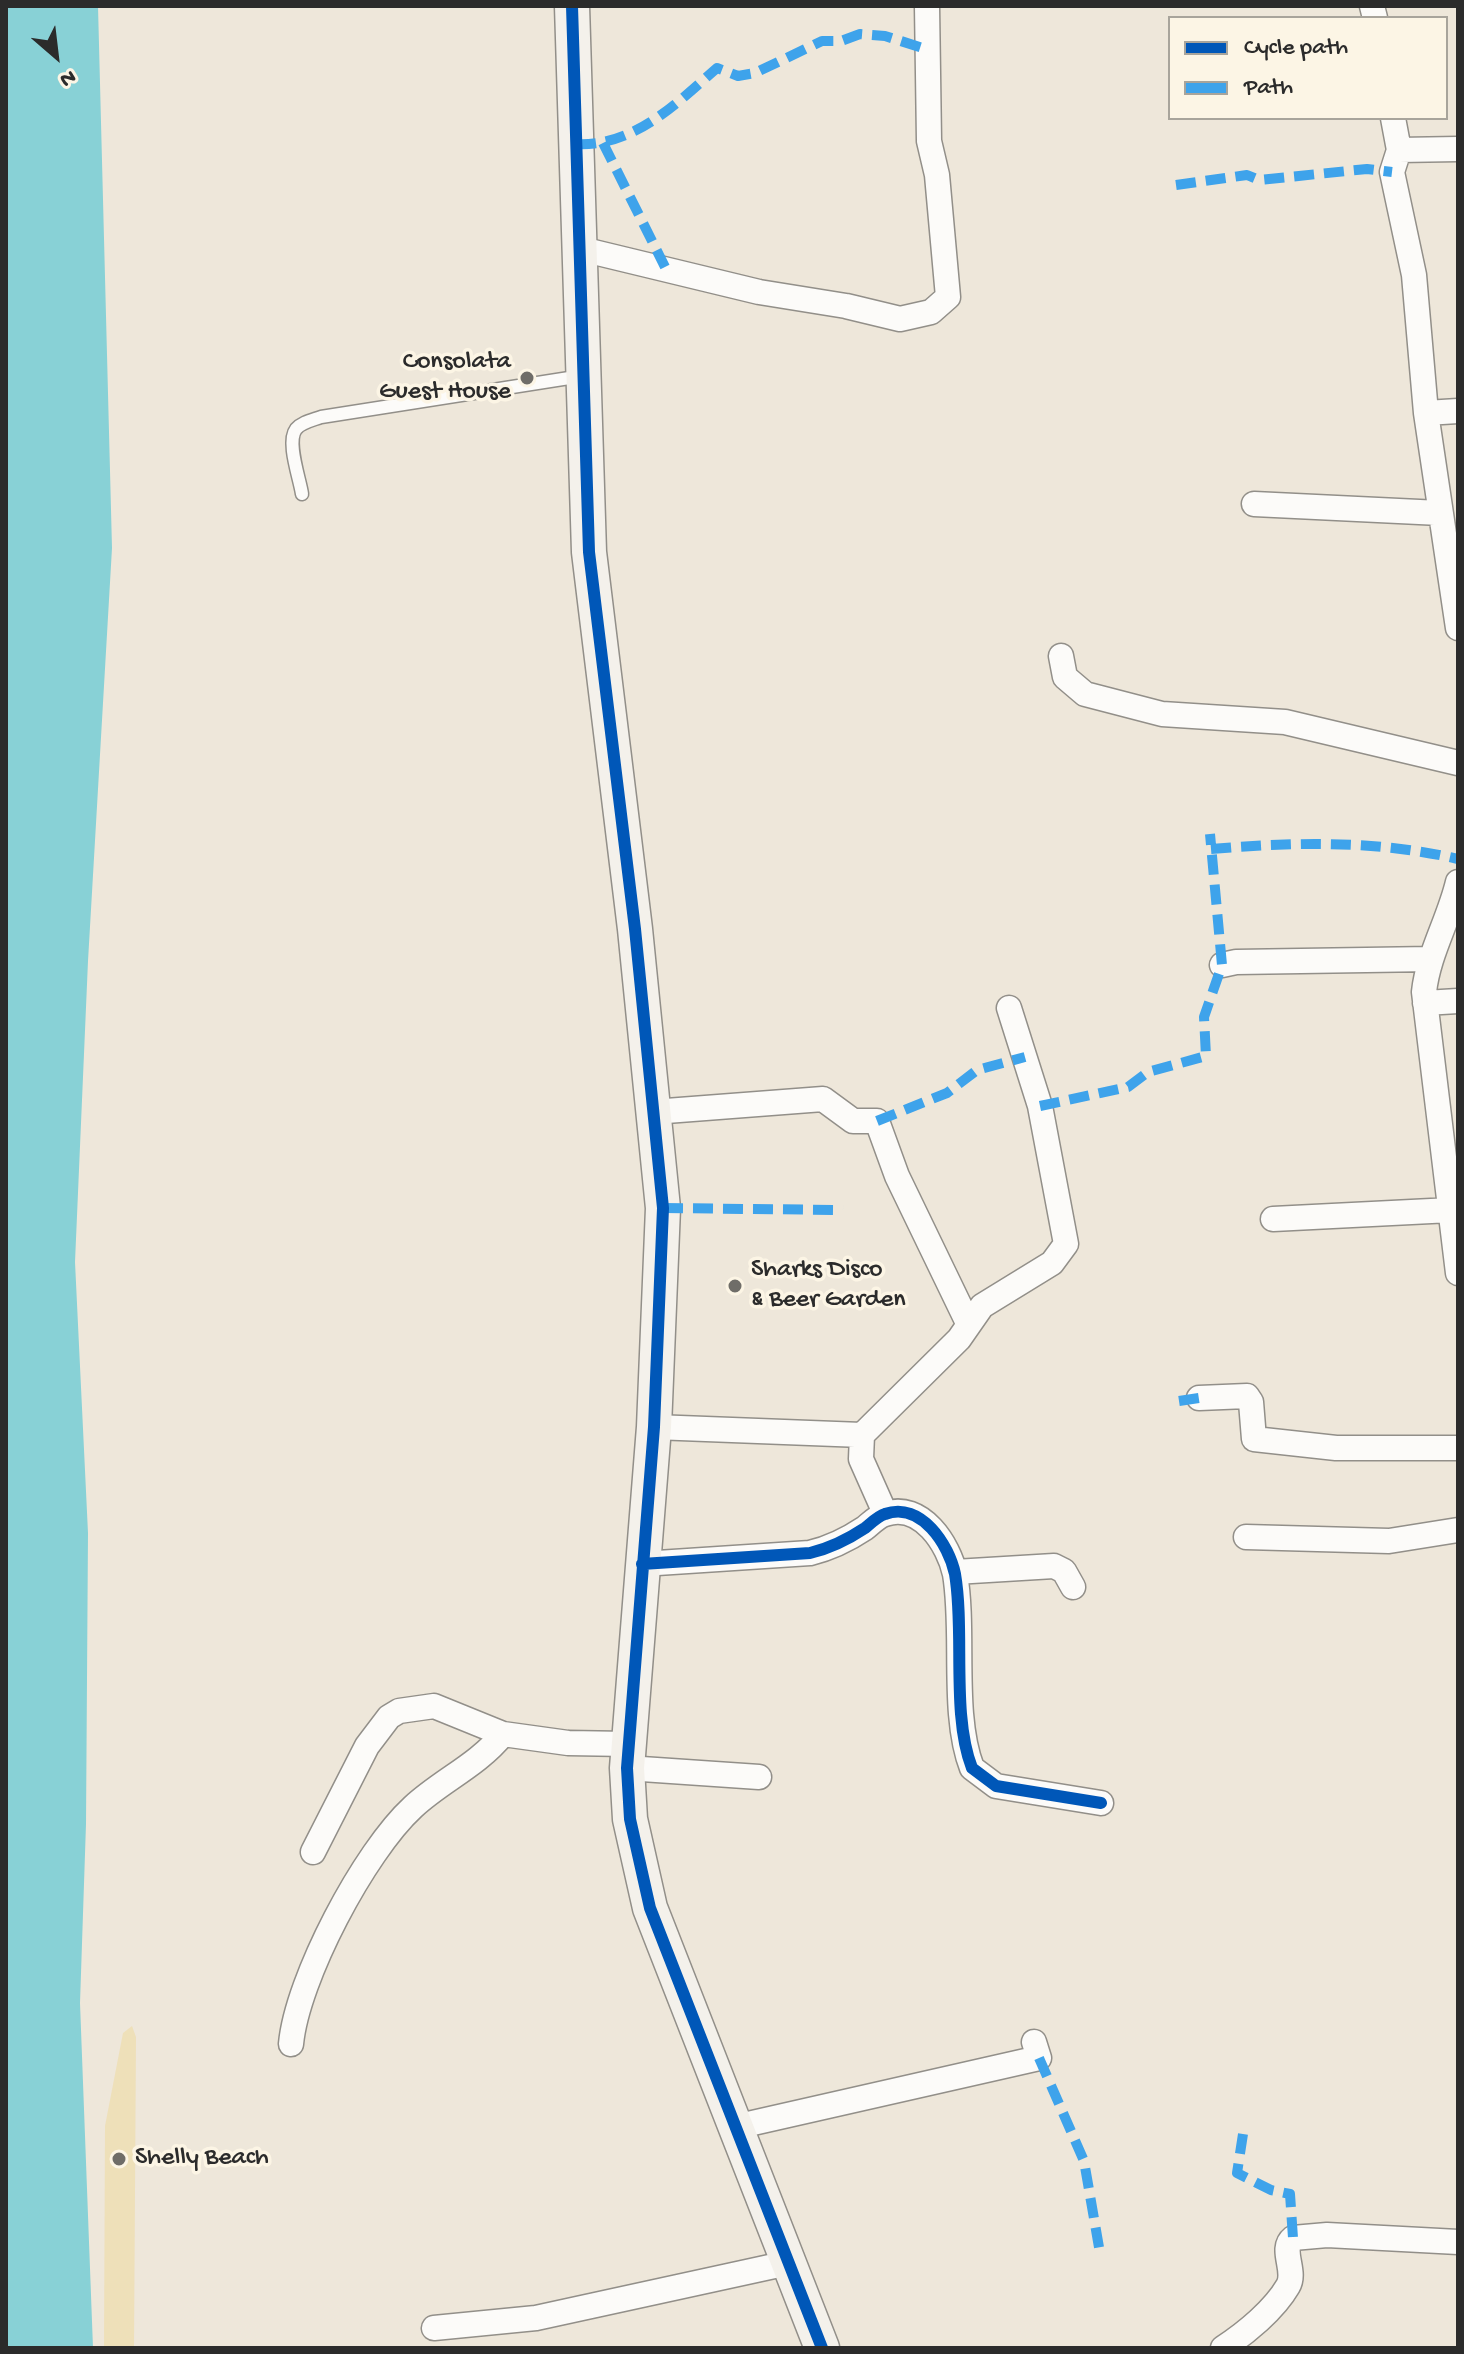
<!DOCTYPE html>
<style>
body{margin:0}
#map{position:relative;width:1464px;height:2354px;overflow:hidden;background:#eee7da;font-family:"Gochi Hand",sans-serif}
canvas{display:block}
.frame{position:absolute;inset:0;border:8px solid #2b2b2b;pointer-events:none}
.legend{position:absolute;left:1168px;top:16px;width:280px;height:104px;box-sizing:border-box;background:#fcf5e5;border:2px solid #a8a49b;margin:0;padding:10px 14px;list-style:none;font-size:24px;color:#2b2b2b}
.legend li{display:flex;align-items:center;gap:16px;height:40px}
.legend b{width:40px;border:2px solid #a8a49b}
.north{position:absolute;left:16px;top:16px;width:80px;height:80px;-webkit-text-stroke:6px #fcf5e5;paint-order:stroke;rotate:152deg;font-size:22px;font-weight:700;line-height:32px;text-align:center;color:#2b2b2b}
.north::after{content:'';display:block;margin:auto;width:28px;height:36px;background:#2b2b2b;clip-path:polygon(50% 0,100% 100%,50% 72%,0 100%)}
</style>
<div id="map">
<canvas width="1464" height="2354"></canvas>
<div class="frame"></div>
<ul class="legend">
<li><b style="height:10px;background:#0057b8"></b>Cycle path</li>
<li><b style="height:10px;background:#3ea3eb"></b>Path</li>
</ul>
<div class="north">N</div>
</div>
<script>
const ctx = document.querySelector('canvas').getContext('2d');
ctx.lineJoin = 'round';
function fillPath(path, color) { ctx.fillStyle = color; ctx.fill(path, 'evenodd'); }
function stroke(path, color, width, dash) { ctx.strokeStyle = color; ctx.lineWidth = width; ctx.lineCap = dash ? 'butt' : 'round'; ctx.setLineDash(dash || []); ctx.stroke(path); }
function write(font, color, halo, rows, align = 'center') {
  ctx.font = font + ' "Gochi Hand",sans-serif'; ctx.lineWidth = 7; ctx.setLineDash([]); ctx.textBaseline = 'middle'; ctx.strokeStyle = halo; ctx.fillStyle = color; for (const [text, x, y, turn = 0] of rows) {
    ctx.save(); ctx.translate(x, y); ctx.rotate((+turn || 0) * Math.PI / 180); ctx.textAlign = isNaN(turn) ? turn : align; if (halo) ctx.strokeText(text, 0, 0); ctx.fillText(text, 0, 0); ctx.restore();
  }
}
fillPath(new Path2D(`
 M 132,2026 L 136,2037 L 134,2348 L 104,2348 L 105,2126 L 123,2033 Z`), '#eee0b9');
fillPath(new Path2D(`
 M 6,6 L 98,6 L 112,548 L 88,961 L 75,1262 L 88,1533 L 86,1824 L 80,2003 L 93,2348 L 6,2348 Z`), '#88d1d6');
const lane = new Path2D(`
 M 302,494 C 300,479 286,442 296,429 C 302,422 313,420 321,417 L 582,376`);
const street = new Path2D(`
 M 1372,6 L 1375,18
 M 1393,118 L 1399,150 L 1392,172 L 1414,275 L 1426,413 L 1458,628
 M 1399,150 L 1458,149
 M 577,248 L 759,292 L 846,306 L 900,319 L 931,312 L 948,297 L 937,175 L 929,141 L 927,6
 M 1426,413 L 1458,411
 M 1254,504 L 1440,513
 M 1061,656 L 1065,677 L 1085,694 L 1162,714 L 1285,722 L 1458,763
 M 1458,882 C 1449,920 1428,954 1424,992 L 1458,1273
 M 1222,965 L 1236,962 L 1431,959
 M 1425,1003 L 1458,1001
 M 653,1112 L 823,1099 L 853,1121 L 877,1121 L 897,1176 L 968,1323
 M 1273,1219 L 1451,1210
 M 1199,1398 L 1247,1396 L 1251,1402 L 1254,1439 L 1336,1448 L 1458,1448
 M 654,1427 L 862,1435
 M 885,1513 L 861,1459 L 862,1435 L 959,1339 L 982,1306 L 1052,1263 L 1066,1244 L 1040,1106 L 1009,1008
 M 1246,1537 L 1389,1541 L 1458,1530
 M 642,1564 L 810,1553 C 831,1548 847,1540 865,1528 C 870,1524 878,1516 885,1514 C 921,1501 949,1545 955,1574 C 965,1632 951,1714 972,1768 L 996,1786 L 1101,1803
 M 955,1572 L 1054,1566 L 1064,1571 L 1073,1587
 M 627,1768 L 759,1777
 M 313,1852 L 367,1746 L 389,1717 L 399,1711 L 434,1706 L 503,1734 L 568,1743 L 628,1744
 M 291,2044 C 297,1979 364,1852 413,1807 C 442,1780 477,1766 503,1734
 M 735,2127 L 1039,2058 L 1034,2042
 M 434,2328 L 536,2318 L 788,2263
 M 1223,2348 C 1246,2333 1274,2310 1288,2286 C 1297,2271 1279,2249 1293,2238 L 1327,2235 L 1458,2242`);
const secondary = new Path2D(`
 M 572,6 L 589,552 L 635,929 L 663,1208 L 654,1427 L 627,1768 L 630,1819 L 650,1908 L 822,2348`);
stroke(lane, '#928f89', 15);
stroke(street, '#928f89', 27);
stroke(secondary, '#928f89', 37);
stroke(lane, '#fcfbf9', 12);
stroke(street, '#fcfbf9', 24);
stroke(secondary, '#f4f1eb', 34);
stroke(new Path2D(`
 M 603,143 L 665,267
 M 576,144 C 634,147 677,103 717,68 L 738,76 L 755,73 L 822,41 L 841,41 L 860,34 L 885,36 L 926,49
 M 1176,185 L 1247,175 L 1259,180 L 1367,169 L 1392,172
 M 1211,849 C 1295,842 1375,840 1458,859
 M 1040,1106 L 1128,1087 L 1148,1072 L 1206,1056 L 1204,1017 L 1222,965 L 1210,834
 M 877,1121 L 947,1093 L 977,1070 L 1025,1057
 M 663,1208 L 843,1210
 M 1179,1401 L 1199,1398
 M 1039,2058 L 1084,2161 L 1100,2253
 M 1243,2134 L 1237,2173 L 1271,2190 L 1290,2194 L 1293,2238`), '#3ea3eb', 10, [20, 10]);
stroke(new Path2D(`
 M 572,6 L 589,552 L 635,929 L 663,1208 L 654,1427 L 627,1768 L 630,1819 L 650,1908 L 822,2348
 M 642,1564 L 810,1553 C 831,1548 847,1540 865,1528 C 870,1524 878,1516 885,1514 C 921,1501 949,1545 955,1574 C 965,1632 951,1714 972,1768 L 996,1786 L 1101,1803`), '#0057b8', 12);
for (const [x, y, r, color] of [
 [527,378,8,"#6f6d68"],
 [735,1286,8,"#6f6d68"],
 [119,2159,8,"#6f6d68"]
]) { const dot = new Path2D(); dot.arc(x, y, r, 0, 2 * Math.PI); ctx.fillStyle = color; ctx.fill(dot); stroke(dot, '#fcf5e5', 3); }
write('26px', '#2b2b2b', '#fcf5e5', [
 ["Consolata",511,363,"right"],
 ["Guest House",511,393,"right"],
 ["Sharks Disco",751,1271],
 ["& Beer Garden",751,1301],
 ["Shelly Beach",135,2159]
], 'left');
</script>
